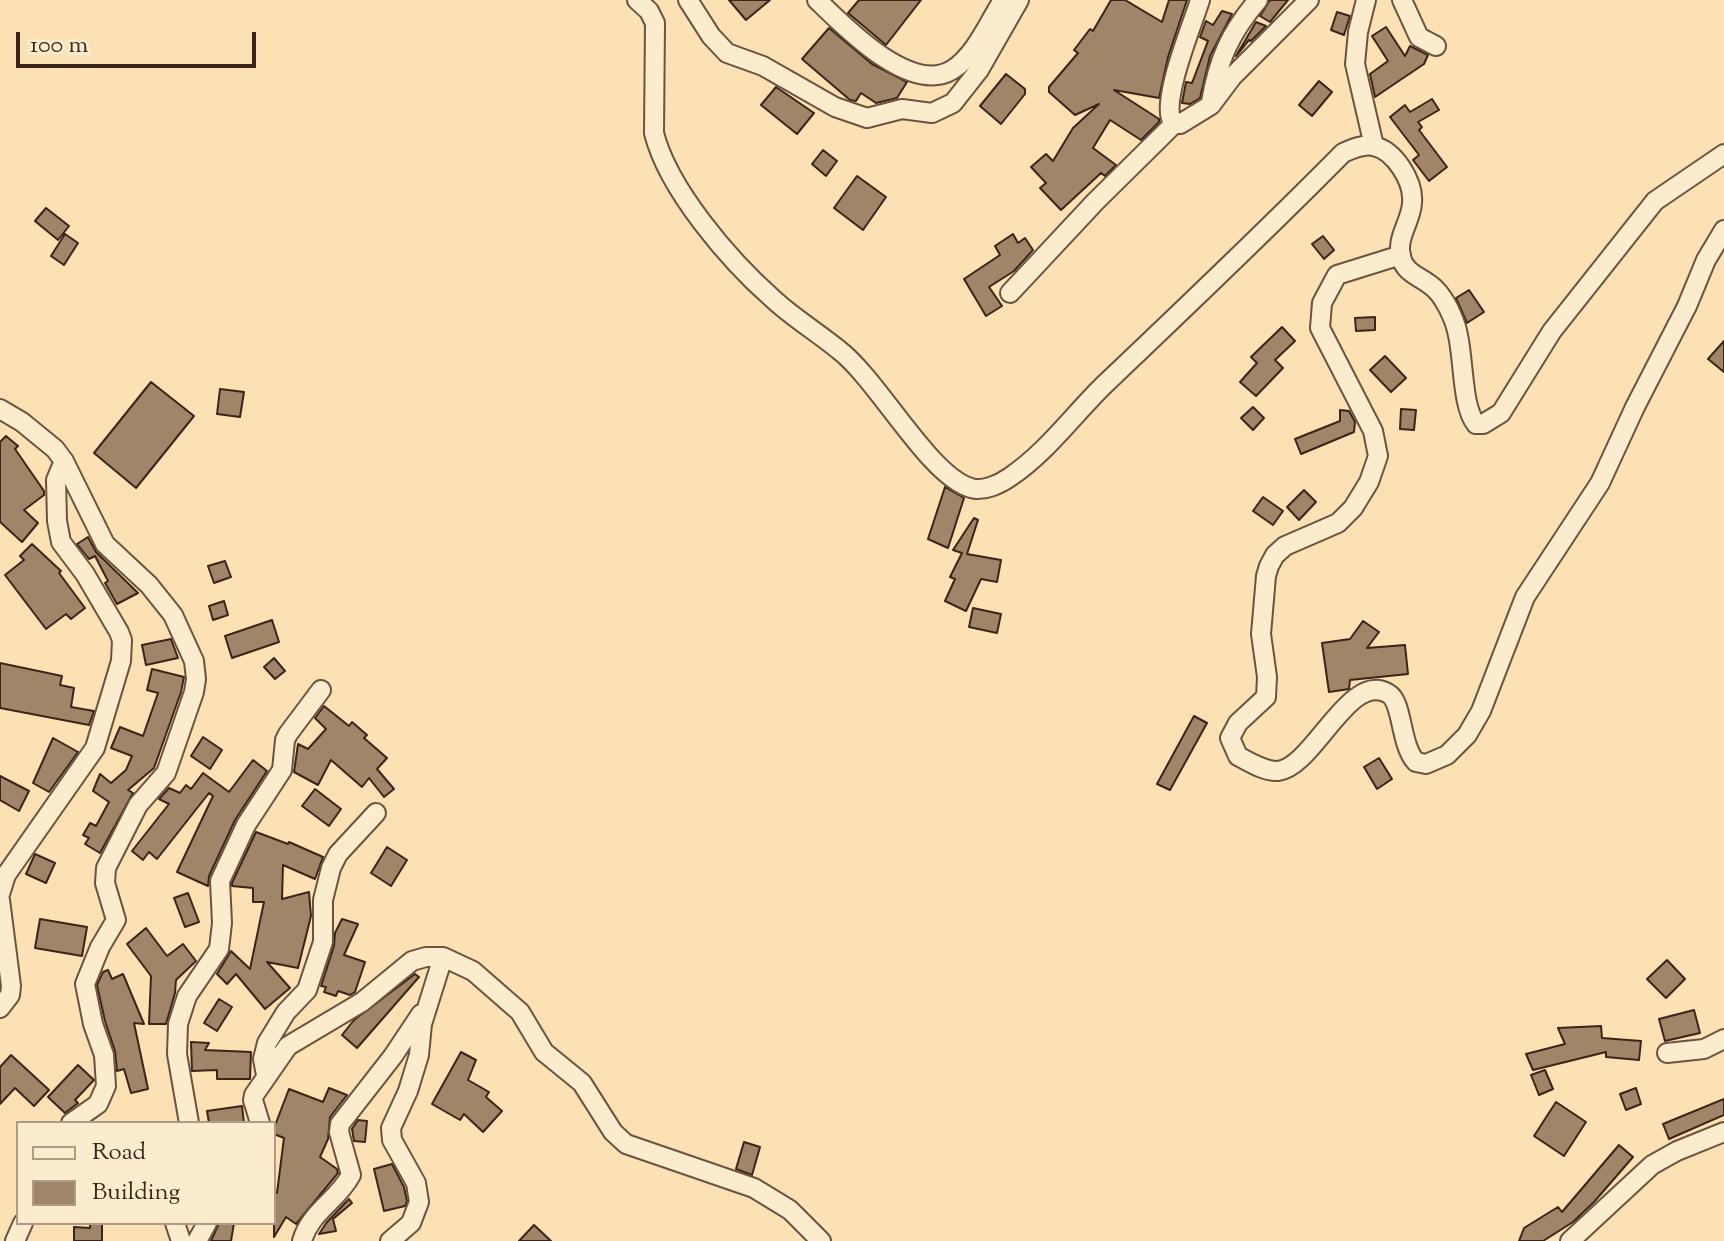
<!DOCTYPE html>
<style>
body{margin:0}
#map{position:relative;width:1724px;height:1241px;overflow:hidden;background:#fbe1b3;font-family:"Sorts Mill Goudy",serif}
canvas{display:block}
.legend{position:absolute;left:16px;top:1121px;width:260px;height:104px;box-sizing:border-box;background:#fcecce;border:2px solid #af9c86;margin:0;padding:10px 14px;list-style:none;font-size:24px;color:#3c2419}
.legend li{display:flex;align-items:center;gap:16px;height:40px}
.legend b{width:40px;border:2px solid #af9c86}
.scale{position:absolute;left:16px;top:32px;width:240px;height:36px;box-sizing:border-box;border:4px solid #3c2419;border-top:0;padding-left:10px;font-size:24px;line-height:28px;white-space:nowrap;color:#3c2419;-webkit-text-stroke:6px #fcecce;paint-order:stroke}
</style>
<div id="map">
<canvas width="1724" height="1241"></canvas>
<ul class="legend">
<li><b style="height:10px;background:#fcecce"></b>Road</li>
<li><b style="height:22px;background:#9f8669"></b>Building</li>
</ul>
<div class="scale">100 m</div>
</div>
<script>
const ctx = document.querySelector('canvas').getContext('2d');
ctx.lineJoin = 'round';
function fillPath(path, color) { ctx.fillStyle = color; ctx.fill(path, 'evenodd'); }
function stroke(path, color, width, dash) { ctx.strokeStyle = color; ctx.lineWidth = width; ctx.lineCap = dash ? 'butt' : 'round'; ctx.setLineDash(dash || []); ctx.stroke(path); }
const building = new Path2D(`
 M 729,0 L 770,0 L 746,20 Z
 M 859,0 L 921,0 L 886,45 L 848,13 Z
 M 1111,0 L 1125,0 L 1162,22 L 1169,0 L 1187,0 L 1168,57 L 1159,98 L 1114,90 L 1159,119 L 1159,122 L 1141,140 L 1110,120 L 1093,148 L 1116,165 L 1105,176 L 1101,173 L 1061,210 L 1040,188 L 1046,183 L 1031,167 L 1046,154 L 1053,161 L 1073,128 L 1099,104 L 1075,115 L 1049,92 L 1049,87 L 1078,53 L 1074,50 L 1090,29 L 1093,31 Z
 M 1270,0 L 1288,0 L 1270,22 L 1260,16 Z
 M 1222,11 L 1232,14 L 1210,56 L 1200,98 L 1190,104 L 1182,103 L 1186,82 L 1192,83 L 1208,41 L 1200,37 L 1206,21 L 1213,25 Z
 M 1337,12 L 1350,16 L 1344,35 L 1331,30 Z
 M 1256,22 L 1266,26 L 1251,41 L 1249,40 L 1236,56 Z
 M 1386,27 L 1405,56 L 1410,46 L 1428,55 L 1424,64 L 1375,97 L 1370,74 L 1388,61 L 1372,36 Z
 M 829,28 L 872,64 L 907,82 L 897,98 L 876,103 L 861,93 L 856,101 L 850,100 L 802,59 Z
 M 1006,74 L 1025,89 L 1025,94 L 1001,124 L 980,106 Z
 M 1319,81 L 1332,92 L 1312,116 L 1299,105 Z
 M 776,87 L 814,113 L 797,134 L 761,105 Z
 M 1432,99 L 1439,110 L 1418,122 L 1422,127 L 1419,130 L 1447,167 L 1429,181 L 1413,160 L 1419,155 L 1390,117 L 1405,105 L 1410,112 Z
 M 823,150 L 837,161 L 826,176 L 812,164 Z
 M 857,176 L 886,197 L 863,230 L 834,208 Z
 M 46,208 L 69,226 L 58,240 L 35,221 Z
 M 65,234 L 78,243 L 64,265 L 51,256 Z
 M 1013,234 L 1018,243 L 1025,238 L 1033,250 L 1014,271 L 989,287 L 1002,306 L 986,316 L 964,279 L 1000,255 L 995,246 Z
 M 1323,236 L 1334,250 L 1324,259 L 1312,244 Z
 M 1469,290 L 1484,312 L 1467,323 L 1456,298 Z
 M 1375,317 L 1375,330 L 1356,331 L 1355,318 Z
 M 1282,327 L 1295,341 L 1275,360 L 1283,368 L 1256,396 L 1240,382 L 1257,363 L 1251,357 Z
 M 1724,341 L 1724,372 L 1708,359 Z
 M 1385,356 L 1406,378 L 1391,392 L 1370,370 Z
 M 151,382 L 194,416 L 136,488 L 94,453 Z
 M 220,389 L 244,392 L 240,417 L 217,414 Z
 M 1253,407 L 1264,418 L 1253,430 L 1241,418 Z
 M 1401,409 L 1416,410 L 1414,430 L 1400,429 Z
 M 1340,410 L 1349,411 L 1355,422 L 1354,432 L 1301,454 L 1295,439 L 1340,421 Z
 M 6,436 L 18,446 L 15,449 L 44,491 L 44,495 L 24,510 L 38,523 L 22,542 L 0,522 L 0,442 Z
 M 945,487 L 964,498 L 948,548 L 928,539 Z
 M 1304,490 L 1316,502 L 1299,520 L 1287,507 Z
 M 1263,497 L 1283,511 L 1273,525 L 1253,511 Z
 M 974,518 L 978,520 L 967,554 L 1001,560 L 997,582 L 981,579 L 966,611 L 945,601 L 955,579 L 950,577 L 962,553 L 953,550 Z
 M 88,537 L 96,552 L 138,593 L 117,604 L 105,583 L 108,581 L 95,556 L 89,559 L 77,544 Z
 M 32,544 L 61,571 L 59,573 L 85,608 L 71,619 L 66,614 L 46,629 L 5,575 L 24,560 L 20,556 Z
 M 225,561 L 231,577 L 214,583 L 208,566 Z
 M 224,601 L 228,615 L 213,620 L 209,606 Z
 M 973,608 L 1001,614 L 997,633 L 969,627 Z
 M 272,620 L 279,642 L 232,658 L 225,636 Z
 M 1363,621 L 1379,632 L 1367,648 L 1405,645 L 1408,674 L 1350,680 L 1349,689 L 1329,692 L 1322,643 L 1350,639 Z
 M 171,639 L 178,658 L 146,665 L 142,645 Z
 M 274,658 L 285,671 L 275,679 L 264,667 Z
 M 0,663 L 62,676 L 60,685 L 74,688 L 71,707 L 94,711 L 89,725 L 0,708 Z
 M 152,669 L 184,677 L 181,692 L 154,768 L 128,790 L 133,793 L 100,853 L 85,844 L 89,838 L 83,835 L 90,823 L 96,826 L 109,802 L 93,791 L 100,774 L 111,783 L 126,770 L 132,756 L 111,748 L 120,727 L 143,736 L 158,693 L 147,690 Z
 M 324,706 L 349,726 L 352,722 L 367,735 L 364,738 L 387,758 L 377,769 L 394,789 L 384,797 L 369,778 L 362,787 L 331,760 L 318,785 L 294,772 L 298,744 L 308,749 L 326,729 L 315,718 Z
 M 1194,716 L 1207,723 L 1170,790 L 1157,784 Z
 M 203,737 L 222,750 L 210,769 L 191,756 Z
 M 53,738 L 78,752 L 49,792 L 33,783 Z
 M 1379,758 L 1392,779 L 1377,789 L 1364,767 Z
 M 253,760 L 267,771 L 235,820 L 209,876 L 208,886 L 177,872 L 213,796 L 209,793 L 157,859 L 149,852 L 143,860 L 132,851 L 169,804 L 159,799 L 169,788 L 180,793 L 186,785 L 191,789 L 203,773 L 229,792 Z
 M 0,776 L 29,791 L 19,811 L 0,800 Z
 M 315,789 L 341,809 L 329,826 L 302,806 Z
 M 256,832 L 288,844 L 289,842 L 323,857 L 315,879 L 283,865 L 282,899 L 309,892 L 311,916 L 298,968 L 267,962 L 290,988 L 265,1009 L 236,974 L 227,984 L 217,974 L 231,951 L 250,969 L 264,902 L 253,902 L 253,888 L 232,886 L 232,883 Z
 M 387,847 L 407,860 L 391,886 L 371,873 Z
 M 35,854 L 55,863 L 46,883 L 26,874 Z
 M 188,893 L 199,922 L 185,927 L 174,898 Z
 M 40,919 L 87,927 L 82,956 L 35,948 Z
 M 342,919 L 358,924 L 344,955 L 365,962 L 355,992 L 350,995 L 338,991 L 336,996 L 324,992 L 326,987 L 321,986 L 334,946 L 335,933 Z
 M 146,928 L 167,956 L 183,944 L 196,961 L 176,980 L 175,993 L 166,1024 L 149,1024 L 151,976 L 127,944 Z
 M 1667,960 L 1685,979 L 1666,998 L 1647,979 Z
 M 108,970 L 112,979 L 123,974 L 144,1024 L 134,1023 L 148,1089 L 131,1093 L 124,1069 L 117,1071 L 115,1051 L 105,1021 L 97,985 L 103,972 Z
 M 415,974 L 419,977 L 357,1048 L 342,1035 L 354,1020 Z
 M 219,999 L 232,1007 L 217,1031 L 204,1023 Z
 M 1694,1010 L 1700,1033 L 1665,1041 L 1659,1019 Z
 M 1601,1026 L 1602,1038 L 1641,1041 L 1639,1060 L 1606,1057 L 1606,1052 L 1533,1070 L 1526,1054 L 1565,1044 L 1558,1028 Z
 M 191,1042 L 209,1043 L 205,1050 L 251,1052 L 250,1079 L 217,1079 L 217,1070 L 192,1071 Z
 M 461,1052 L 476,1060 L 468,1080 L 489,1092 L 486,1097 L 502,1111 L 483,1132 L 464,1114 L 460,1120 L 432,1104 Z
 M 11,1055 L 49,1090 L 34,1106 L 15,1088 L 0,1104 L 0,1067 Z
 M 78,1065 L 94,1080 L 75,1100 L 78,1103 L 65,1113 L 48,1097 Z
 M 1545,1070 L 1553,1089 L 1539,1095 L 1531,1075 Z
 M 329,1088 L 347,1095 L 330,1117 L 328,1139 L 320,1157 L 337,1169 L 338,1173 L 296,1224 L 286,1217 L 274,1237 L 274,1191 L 277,1193 L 284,1138 L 274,1134 L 274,1128 L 289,1089 L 323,1102 Z
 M 1636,1088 L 1641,1104 L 1626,1110 L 1620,1094 Z
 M 1724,1099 L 1724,1115 L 1669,1139 L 1663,1124 Z
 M 1556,1102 L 1586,1122 L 1564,1156 L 1534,1136 Z
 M 242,1106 L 244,1123 L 209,1123 L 207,1111 Z
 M 358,1120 L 367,1121 L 365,1142 L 354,1141 L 352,1129 Z
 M 744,1142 L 760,1147 L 752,1175 L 736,1169 Z
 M 1619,1145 L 1633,1157 L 1594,1202 L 1573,1222 L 1543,1241 L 1519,1241 L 1524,1228 L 1558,1207 L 1562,1212 Z
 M 392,1164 L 404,1187 L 407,1201 L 405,1206 L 384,1211 L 374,1169 Z
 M 349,1199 L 352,1203 L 333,1219 L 336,1231 L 319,1234 L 327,1222 Z
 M 90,1223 L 102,1223 L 102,1241 L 74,1241 L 74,1227 L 90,1228 Z
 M 219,1223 L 234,1223 L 231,1241 L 211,1241 Z
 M 534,1225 L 551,1241 L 519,1241 Z`);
fillPath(building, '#9f8669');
stroke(building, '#3c2419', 2);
const minor = new Path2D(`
 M 637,0 L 649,11 L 655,23 L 654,133 C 668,189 729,260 772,298 C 792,317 817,332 839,350 C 879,381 929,476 971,488 C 983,492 1000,484 1010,477 C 1047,452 1074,414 1105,384 C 1185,308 1265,232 1343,153 C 1352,149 1363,144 1373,146 C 1395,150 1414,182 1412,203 C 1411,222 1396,237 1401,257 C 1405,275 1424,277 1436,290 C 1442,296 1449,308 1452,316 C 1466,345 1459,403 1476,424 L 1483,424 L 1501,413 L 1552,331 L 1655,201 L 1724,154
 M 688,0 L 711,36 L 727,53 L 763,66 L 835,107 L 867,118 L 902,109 L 932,113 L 953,103 L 979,70 L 1019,0
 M 817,0 C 845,27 910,95 952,70 C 975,56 989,22 1003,0
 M 1200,0 C 1192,26 1163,95 1171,119 L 1180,124 L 1211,105 L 1232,77 L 1309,0
 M 1366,0 L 1358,32 L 1355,64 L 1374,146
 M 1402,0 L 1419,37 L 1436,46
 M 1211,102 C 1218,60 1230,33 1258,0
 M 1401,255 L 1337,275 L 1322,303 L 1320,328 L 1373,431 L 1378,456 L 1369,482 L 1353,508 L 1338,523 L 1285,546 L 1275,555 L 1269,566 L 1266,576 L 1261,634 L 1267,677 L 1266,697 L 1238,723 L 1230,738 L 1238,756 C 1249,762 1265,772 1278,771 C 1314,767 1350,669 1389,694 C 1403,703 1400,745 1416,762 L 1426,764 L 1447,755 L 1467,735 L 1481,711 L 1525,597 L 1600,483 L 1635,407 L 1687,306 L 1706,260 L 1724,230
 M 1010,293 L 1095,202 L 1175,123
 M 0,409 L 22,422 L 55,449 L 64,461 L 105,544 L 149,585 L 173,615 L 194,661 L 196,679 L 194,692 L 166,773 L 138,805 L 106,868 L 105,883 L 116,920 L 100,947 L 85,984 L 93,1024 L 104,1055 L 106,1086 L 98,1104 L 71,1123
 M 0,894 L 6,875 L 95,748 L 121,661 L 122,640 L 119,632 L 85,574 L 61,542 L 57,521 L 56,480 L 64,461
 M 0,900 L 11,986 L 10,995 L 0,1008
 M 1667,1053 L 1704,1049 L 1724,1039
 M 266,1075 L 263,1059 L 267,1043 L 286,1012 L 307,990 L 323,942 L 323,900 L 331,868 L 338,854 L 376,813
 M 189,1123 L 177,1054 L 178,1024 L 187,996 L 219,949 L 222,923 L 220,881 L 246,825 L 282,770 L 285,740 L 288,734 L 321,690
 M 260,1123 L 253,1100 L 254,1095 L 288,1046 L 362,1002 L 412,961 L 426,957 L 443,957 L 473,971 L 520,1012 L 544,1052 L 582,1083 L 613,1132 L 626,1144 L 754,1188 L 790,1210 L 821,1241
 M 175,1223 L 181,1241
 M 15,1241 L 23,1223
 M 197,1241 L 207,1223
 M 302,1241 C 310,1212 338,1200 351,1175 L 339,1132 L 340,1124 L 393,1056 L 421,1014
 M 390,1241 L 411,1223 L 419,1202 L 416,1183 L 392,1140 L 391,1128 L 408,1091 L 419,1055 L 422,1024 L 443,957
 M 1570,1241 L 1652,1165 L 1677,1151 L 1724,1132`);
stroke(minor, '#6c5340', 22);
stroke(minor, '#fcecce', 18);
</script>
